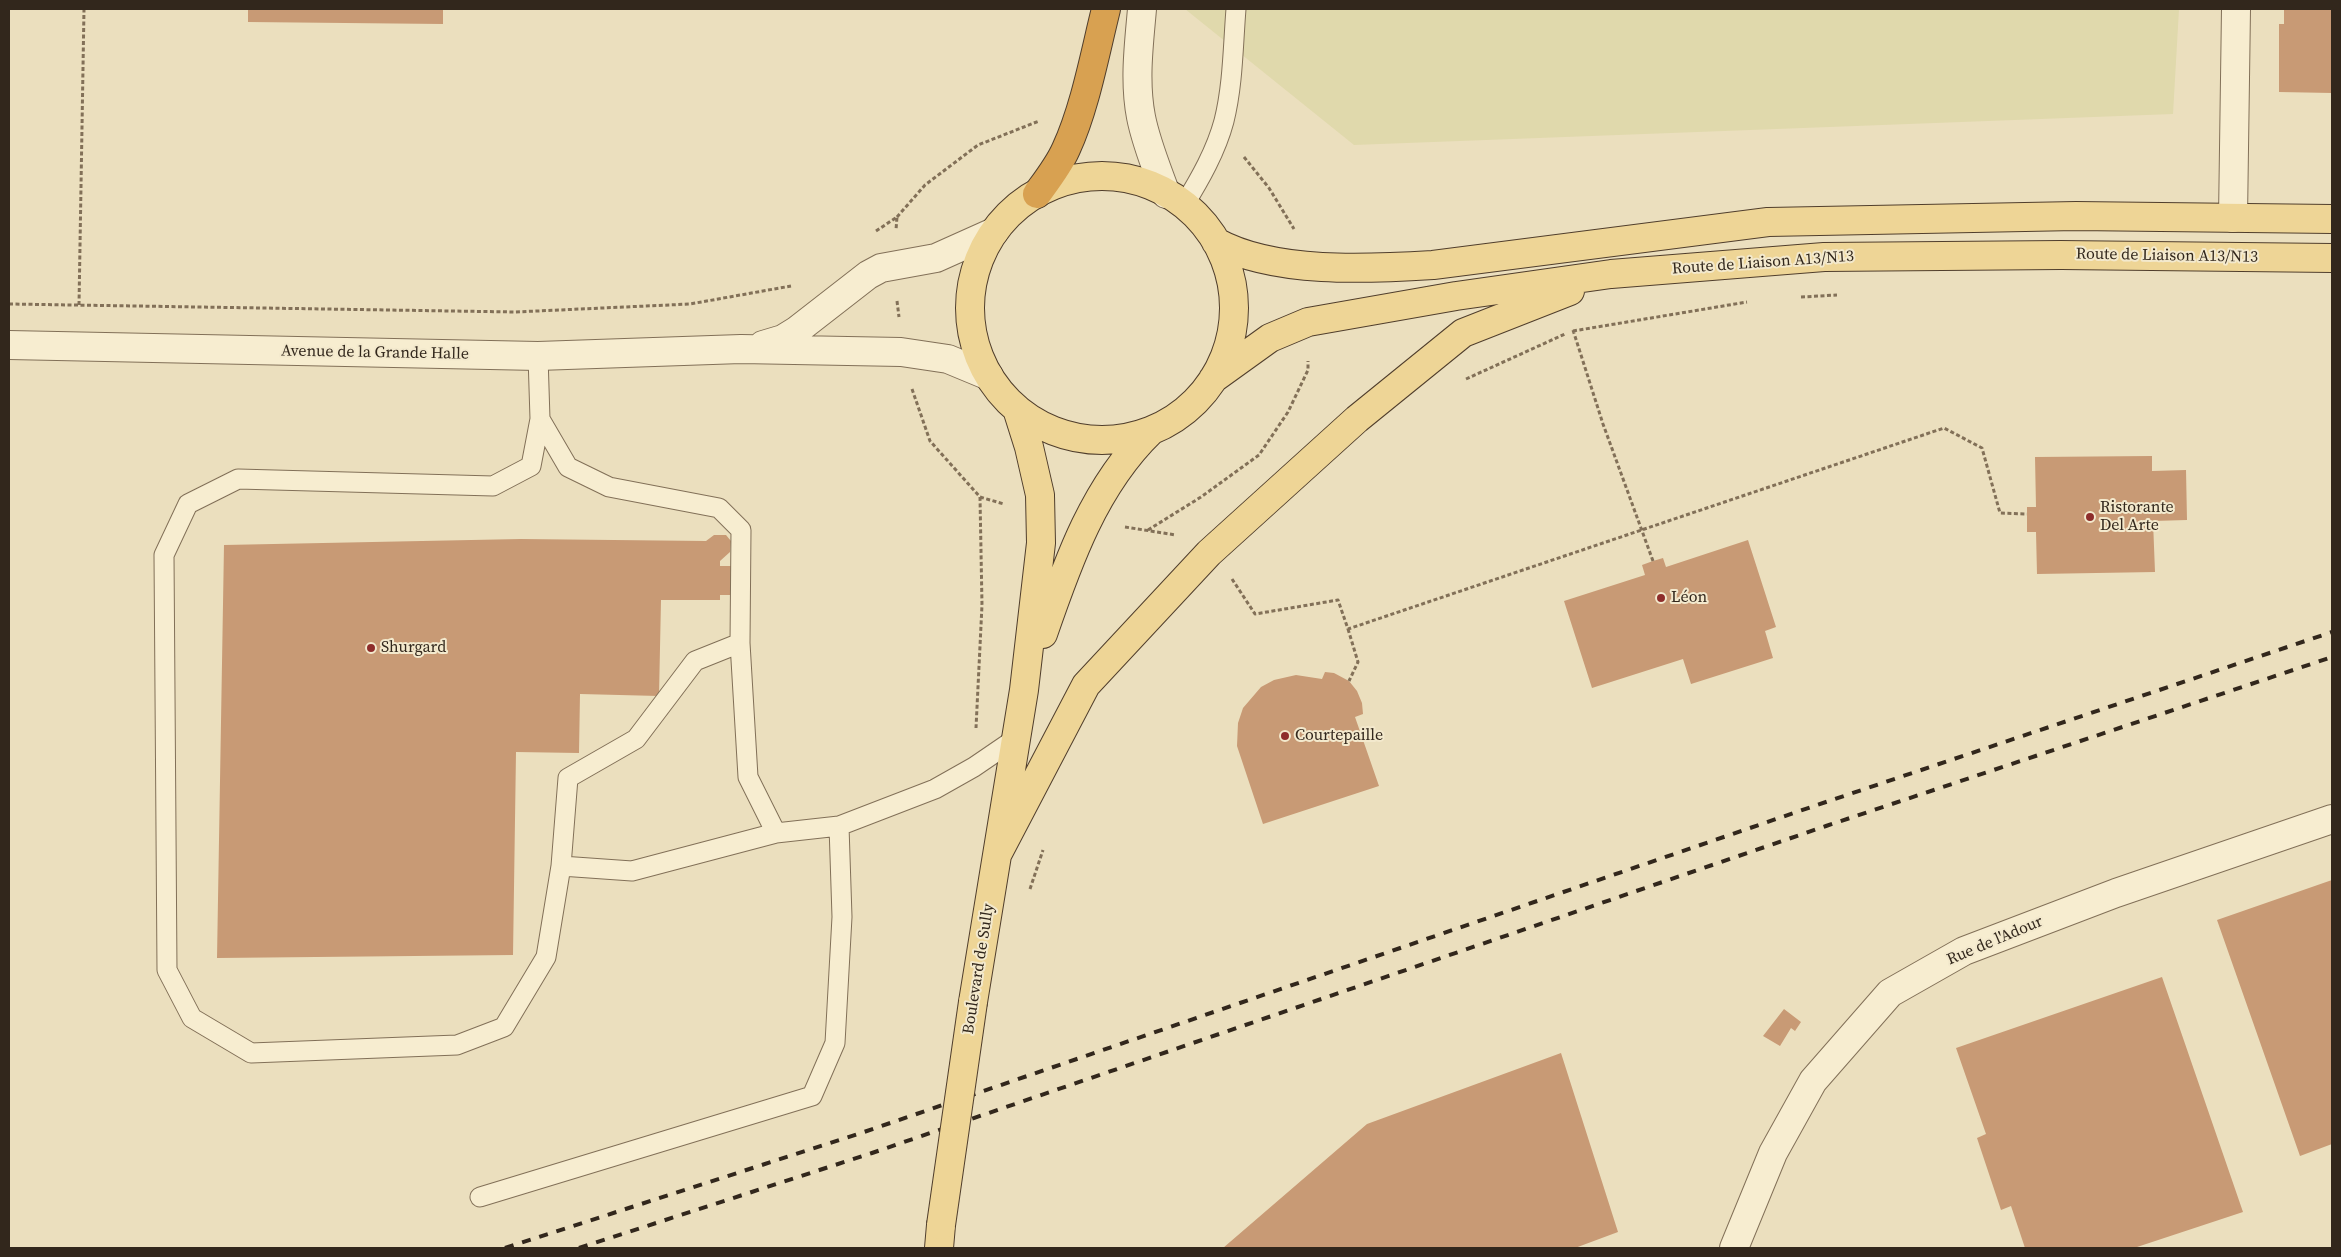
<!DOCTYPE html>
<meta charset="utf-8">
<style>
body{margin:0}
#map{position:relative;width:2341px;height:1257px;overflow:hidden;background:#ebdfbe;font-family:"Source Serif 4",serif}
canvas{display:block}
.frame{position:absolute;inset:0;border:10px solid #32271c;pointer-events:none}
</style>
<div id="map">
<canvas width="2341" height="1257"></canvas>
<div class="frame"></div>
</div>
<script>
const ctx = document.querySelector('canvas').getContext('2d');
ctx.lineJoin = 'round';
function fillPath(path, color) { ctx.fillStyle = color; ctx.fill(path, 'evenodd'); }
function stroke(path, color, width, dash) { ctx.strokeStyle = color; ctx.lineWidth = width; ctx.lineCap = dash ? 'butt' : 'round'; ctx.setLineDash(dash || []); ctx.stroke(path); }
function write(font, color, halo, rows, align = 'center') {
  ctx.font = font + ' "Source Serif 4",serif'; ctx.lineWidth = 4; ctx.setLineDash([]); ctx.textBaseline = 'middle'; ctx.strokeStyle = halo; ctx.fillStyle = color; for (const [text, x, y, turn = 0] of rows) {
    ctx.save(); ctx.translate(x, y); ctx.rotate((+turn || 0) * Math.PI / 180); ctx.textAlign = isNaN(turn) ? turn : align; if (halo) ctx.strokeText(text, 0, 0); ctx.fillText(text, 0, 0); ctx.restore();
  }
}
fillPath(new Path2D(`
 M 1185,9 L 2179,9 L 2173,114 L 1354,145 Z`), '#e0d9ac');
fillPath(new Path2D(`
 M 248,9 L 443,9 L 443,24 L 248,22 Z
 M 2284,9 L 2332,9 L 2332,93 L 2279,92 L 2279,24 L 2284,24 Z
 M 2152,456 L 2152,471 L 2186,470 L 2187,520 L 2153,521 L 2155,572 L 2037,574 L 2036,532 L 2027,532 L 2027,507 L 2036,507 L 2035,457 Z
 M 714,535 L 726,535 L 731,541 L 730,552 L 720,561 L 720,566 L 734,566 L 734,595 L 720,595 L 720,600 L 661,600 L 659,696 L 580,694 L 579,753 L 516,752 L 513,955 L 217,958 L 224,545 L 521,539 L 706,541 Z
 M 1748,540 L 1776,627 L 1765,631 L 1773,658 L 1691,684 L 1683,659 L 1592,688 L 1564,601 L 1645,575 L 1642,565 L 1653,561 L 1663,558 L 1666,567 Z
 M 1325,672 L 1334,673 L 1349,681 L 1357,691 L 1362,703 L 1363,714 L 1355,717 L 1379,786 L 1263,824 L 1237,746 L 1238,723 L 1243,708 L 1261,687 L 1274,680 L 1296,675 L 1322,679 Z
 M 2332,880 L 2332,1144 L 2300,1156 L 2217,920 Z
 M 2162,977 L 2243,1212 L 2134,1248 L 2025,1248 L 2011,1206 L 2001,1210 L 1977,1138 L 1986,1134 L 1956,1048 Z
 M 1784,1009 L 1801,1022 L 1795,1031 L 1791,1028 L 1780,1046 L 1763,1036 Z
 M 1561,1053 L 1618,1232 L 1575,1248 L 1223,1248 L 1367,1124 Z`), '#c89a75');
const service = new Path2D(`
 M 1184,205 C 1200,179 1216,151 1224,121 C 1233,85 1233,46 1236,9
 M 538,356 L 540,419 L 531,466 L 493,486 L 238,479 L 188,504 L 164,555 L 167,970 L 192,1018 L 251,1053 L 457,1045 L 504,1027 L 546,957 L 561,866 L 568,778 L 636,739 L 695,661 L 740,643 L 741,530 L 719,508 L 609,487 L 568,467 L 540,419
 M 740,643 L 748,777 L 776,833
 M 561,866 L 632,871 L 776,833 L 839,826 L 935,789 L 974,767 L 1015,739
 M 480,1197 L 812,1096 L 835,1043 L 842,917 L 839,826`);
const minor = new Path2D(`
 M 1142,9 C 1139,44 1134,81 1141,117 C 1146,143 1157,169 1166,194
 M 2233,218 L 2236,9
 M 1734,1248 L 1773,1153 L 1813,1081 L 1890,993 L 1964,951 L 2116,893 L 2332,819`);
const tertiary = new Path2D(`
 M 9,345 L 538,356 L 741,349 L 901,352 L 948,359 L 989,376
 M 763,345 L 783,339 L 796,331 L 868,275 L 881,268 L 936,258 L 994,232`);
const primary = new Path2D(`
 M970 308a132 132 0 1 1 264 0a132 132 0 1 1-264 0Z
 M 1216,242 C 1274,274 1368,269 1433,265 L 1768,222 L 2076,216 L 2332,219
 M 1213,379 L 1270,338 L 1308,322 L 1456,296 L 1611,274 L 1824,257 L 2061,255 L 2332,258
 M 1043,634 C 1068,561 1095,485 1151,431
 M 998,853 L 1086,685 L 1209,553 L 1357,419 L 1463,333 L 1570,291
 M 973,1002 L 1024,690 L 1041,543 L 1040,495 L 1029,447 L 1017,409
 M 939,1248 L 941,1225`);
const motorway = new Path2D(`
 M 1037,194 C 1048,179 1059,165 1066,149 C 1085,108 1095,53 1106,9`);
stroke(service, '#827058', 21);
stroke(minor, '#827058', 30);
stroke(tertiary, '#827058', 30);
stroke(primary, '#503e2c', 30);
stroke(motorway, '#503e2c', 30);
stroke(new Path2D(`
 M 1244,157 L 1269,188 L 1294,229
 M 897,217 L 925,185 L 978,145 L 1039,121
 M 876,231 L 897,217 L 896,230
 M 1801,297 L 1837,295
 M 897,301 L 899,317
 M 9,304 L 515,312 L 690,304 L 791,286
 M 79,305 L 84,9
 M 1573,330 L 1603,424 L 1653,561
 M 1573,331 L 1747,302
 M 1466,379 L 1565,334
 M 912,389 L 930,441 L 980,497 L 982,605 L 976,728
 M 980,497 L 1004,504
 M 1125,527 L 1176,535
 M 1148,530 L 1201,497 L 1259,455 L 1288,412 L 1308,370 L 1308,361
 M 1232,579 L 1255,614 L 1338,600 L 1348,629 L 1944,428 L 1982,448 L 2000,513 L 2027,514
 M 1348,629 L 1358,662 L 1349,681
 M 1030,889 L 1043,850`), '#827058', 3, [4, 2.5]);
stroke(service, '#f7edd0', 19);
stroke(minor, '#f7edd0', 28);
stroke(tertiary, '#f7edd0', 28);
stroke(primary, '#eed596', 28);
stroke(motorway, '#d8a151', 28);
stroke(new Path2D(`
 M 505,1248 L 864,1132 L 1817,805 L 2332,632
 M 579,1248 L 872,1153 L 1826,826 L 2332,657`), '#32271c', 4, [9, 9]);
const primaryBridge = new Path2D(`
 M 941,1225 L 973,1002`);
stroke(primaryBridge, '#503e2c', 30, []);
stroke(primaryBridge, '#eed596', 28);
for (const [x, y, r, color] of [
 [2090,517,5,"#8e2d2b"],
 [1661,598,5,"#8e2d2b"],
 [371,648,5,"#8e2d2b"],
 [1285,736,5,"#8e2d2b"]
]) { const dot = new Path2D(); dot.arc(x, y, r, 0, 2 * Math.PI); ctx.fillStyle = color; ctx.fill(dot); stroke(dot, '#f3e9cd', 2); }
write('16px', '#32271c', '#f3e9cd', [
 ["Route de Liaison A13/N13",2167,256,1],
 ["Route de Liaison A13/N13",1763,263,-4],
 ["Avenue de la Grande Halle",375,353,1],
 ["Rue de l'Adour",1995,941,-23],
 ["Boulevard de Sully",979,969,-81]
]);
write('16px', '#32271c', '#f3e9cd', [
 ["Ristorante",2100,508],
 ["Del Arte",2100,526],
 ["Léon",1671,598],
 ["Shurgard",381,648],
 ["Courtepaille",1295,736]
], 'left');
</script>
